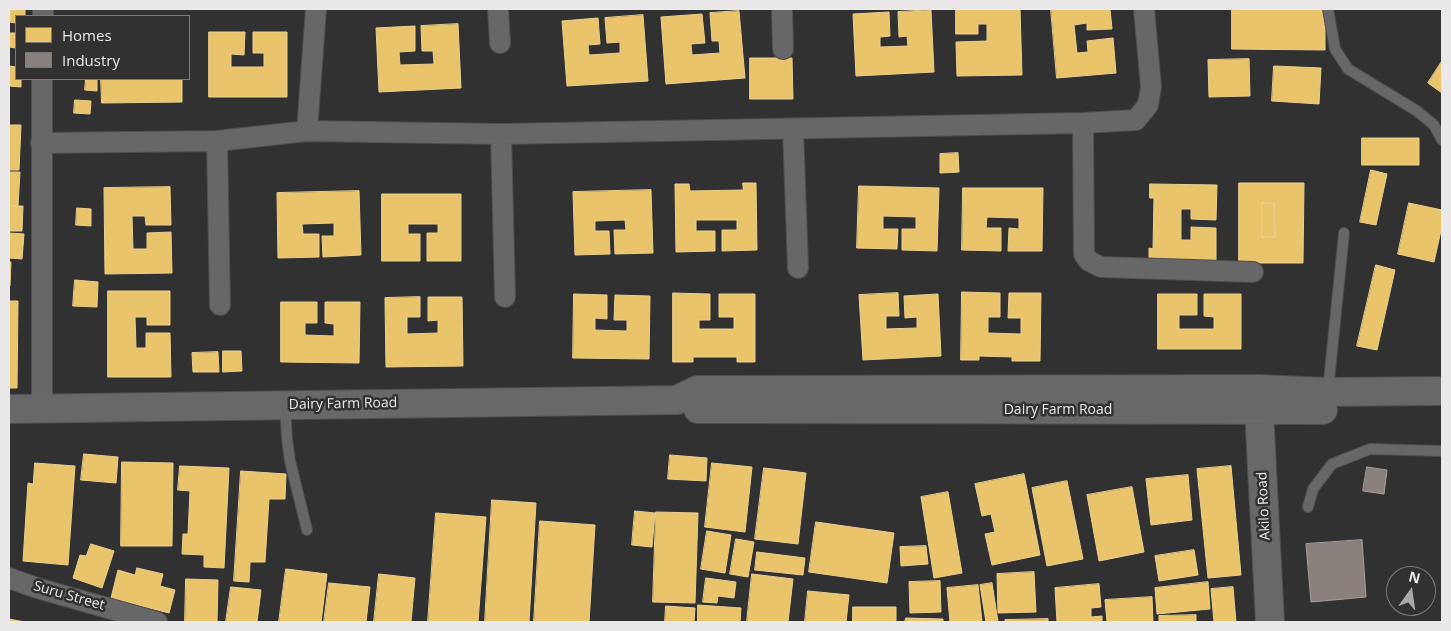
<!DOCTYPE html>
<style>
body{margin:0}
#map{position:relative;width:1451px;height:631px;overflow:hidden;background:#323131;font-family:"Open Sans",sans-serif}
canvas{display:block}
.frame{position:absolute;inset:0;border:10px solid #eae8e8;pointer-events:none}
.legend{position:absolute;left:15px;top:15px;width:175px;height:65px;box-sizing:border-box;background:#333030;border:1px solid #7c7a7a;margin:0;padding:6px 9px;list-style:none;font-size:15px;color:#eae8e8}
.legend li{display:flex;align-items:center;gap:10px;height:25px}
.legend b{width:25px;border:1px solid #7c7a7a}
.north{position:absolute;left:1386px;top:566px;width:50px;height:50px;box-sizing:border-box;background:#333030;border:1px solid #7c7a7a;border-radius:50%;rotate:14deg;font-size:14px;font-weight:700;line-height:20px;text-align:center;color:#eae8e8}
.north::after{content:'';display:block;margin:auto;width:18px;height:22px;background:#aaa8a8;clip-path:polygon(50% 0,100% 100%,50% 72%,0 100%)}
</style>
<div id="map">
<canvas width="1451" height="631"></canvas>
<div class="frame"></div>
<ul class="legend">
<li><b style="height:14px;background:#e9c46a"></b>Homes</li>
<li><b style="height:14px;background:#8a817c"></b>Industry</li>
</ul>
<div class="north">N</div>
</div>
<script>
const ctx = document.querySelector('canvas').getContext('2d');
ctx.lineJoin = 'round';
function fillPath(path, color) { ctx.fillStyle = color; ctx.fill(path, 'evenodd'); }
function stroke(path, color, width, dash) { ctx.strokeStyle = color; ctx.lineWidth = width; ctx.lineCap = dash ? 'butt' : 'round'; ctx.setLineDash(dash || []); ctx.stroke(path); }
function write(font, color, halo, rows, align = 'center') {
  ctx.font = font + ' "Open Sans",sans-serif'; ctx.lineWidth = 5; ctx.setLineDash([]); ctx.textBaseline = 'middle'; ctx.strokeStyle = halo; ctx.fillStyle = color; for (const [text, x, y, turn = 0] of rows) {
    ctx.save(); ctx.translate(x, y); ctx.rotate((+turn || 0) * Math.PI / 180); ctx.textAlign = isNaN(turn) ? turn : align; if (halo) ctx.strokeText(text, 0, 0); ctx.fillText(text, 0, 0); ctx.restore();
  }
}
const homes = new Path2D(`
 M 9,9 L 25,9 L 25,16 L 16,16 L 16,23 L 9,22 Z
 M 956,9 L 1020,9 L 1022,75 L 957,76 L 956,42 L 987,41 L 987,24 L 978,24 L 978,34 L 956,34 Z
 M 1051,9 L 1110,9 L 1112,29 L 1087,30 L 1087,23 L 1074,25 L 1077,53 L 1088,52 L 1087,41 L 1113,38 L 1116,73 L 1057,78 Z
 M 1232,9 L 1325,9 L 1325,50 L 1232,49 Z
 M 931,10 L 934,72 L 856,76 L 853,14 L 889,12 L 890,36 L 880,37 L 880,47 L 908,46 L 907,36 L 899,37 L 898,12 Z
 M 739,11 L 745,78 L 666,84 L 661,17 L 702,14 L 705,43 L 691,44 L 692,55 L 720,53 L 719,41 L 712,41 L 710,13 Z
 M 643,15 L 648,81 L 567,86 L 562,21 L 598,18 L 600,44 L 588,45 L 589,55 L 620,53 L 620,42 L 607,43 L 605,18 Z
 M 458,24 L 461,88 L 379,92 L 376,28 L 415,26 L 415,51 L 399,52 L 400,65 L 434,64 L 433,51 L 422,51 L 421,26 Z
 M 209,32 L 245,32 L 244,55 L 231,54 L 231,67 L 264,67 L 264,53 L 253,53 L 253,32 L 287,32 L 287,97 L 209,97 Z
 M 9,33 L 16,33 L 16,48 L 9,47 Z
 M 750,58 L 792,58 L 793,99 L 750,99 Z
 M 1249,59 L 1250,96 L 1209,97 L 1208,60 Z
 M 1442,61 L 1442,93 L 1428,83 Z
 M 9,66 L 16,67 L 16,79 L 21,79 L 21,87 L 9,86 Z
 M 1274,66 L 1321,68 L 1319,104 L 1272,101 Z
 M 86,79 L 97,79 L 97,91 L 85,90 Z
 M 101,79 L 182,79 L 182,102 L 102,103 Z
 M 75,100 L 91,101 L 90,114 L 74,113 Z
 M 9,125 L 21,125 L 19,170 L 9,170 Z
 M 1362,138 L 1419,138 L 1419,165 L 1362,165 Z
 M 958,153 L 959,172 L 940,173 L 940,154 Z
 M 1371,170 L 1387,174 L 1376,225 L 1360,222 Z
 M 9,172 L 20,172 L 18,206 L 9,205 Z
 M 743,183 L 756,183 L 757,250 L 722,251 L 722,230 L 737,230 L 737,220 L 696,220 L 696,231 L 715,231 L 715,251 L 676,252 L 675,184 L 689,184 L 690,191 L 743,190 Z
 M 1239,183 L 1304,183 L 1303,263 L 1239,263 ZM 1262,203 L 1274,203 L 1275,237 L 1262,237 Z
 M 1150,184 L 1217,185 L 1216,220 L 1191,219 L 1191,209 L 1181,209 L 1181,240 L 1191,240 L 1191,227 L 1216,228 L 1216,265 L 1149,263 L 1149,248 L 1153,249 L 1154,198 L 1150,198 Z
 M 859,186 L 939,188 L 937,251 L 902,250 L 902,229 L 916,229 L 916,217 L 883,216 L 883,229 L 898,229 L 897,249 L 857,248 Z
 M 170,187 L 171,225 L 146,225 L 145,216 L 132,216 L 133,249 L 147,249 L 147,233 L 171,232 L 172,273 L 105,274 L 104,188 Z
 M 963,188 L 1043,188 L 1042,251 L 1008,251 L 1009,228 L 1019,229 L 1019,218 L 987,217 L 986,228 L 1001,228 L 1001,251 L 962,250 Z
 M 651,190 L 653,253 L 615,254 L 614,230 L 626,230 L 625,220 L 595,221 L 595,231 L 609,231 L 610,254 L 575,255 L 573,192 Z
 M 359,191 L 361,255 L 323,257 L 322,236 L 334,236 L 334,223 L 302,224 L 303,234 L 319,234 L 319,257 L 278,258 L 277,193 Z
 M 382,194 L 461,194 L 461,261 L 427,261 L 427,233 L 438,233 L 438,224 L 408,224 L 408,234 L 420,234 L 420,261 L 382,261 Z
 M 1262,203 L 1274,203 L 1275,237 L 1262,237 Z
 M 1409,203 L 1442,210 L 1442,226 L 1434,262 L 1398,254 Z
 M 9,206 L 23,206 L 22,231 L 9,231 Z
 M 77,208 L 91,209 L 91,226 L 76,225 Z
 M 9,233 L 24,234 L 22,259 L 9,258 Z
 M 9,262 L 11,262 L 10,286 L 9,286 Z
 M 1376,265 L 1395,270 L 1377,350 L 1357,346 Z
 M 75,280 L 98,282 L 97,307 L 73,306 Z
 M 108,291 L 170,291 L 170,325 L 147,325 L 147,317 L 135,317 L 136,348 L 146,348 L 146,333 L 170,333 L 171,377 L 108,377 Z
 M 962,292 L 1000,293 L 1000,317 L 988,317 L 988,333 L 1021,334 L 1021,318 L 1008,318 L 1009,293 L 1041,293 L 1040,361 L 1012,361 L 1012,357 L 979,356 L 979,360 L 961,360 Z
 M 673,293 L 710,294 L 710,320 L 699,320 L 699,329 L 734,329 L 734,317 L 719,317 L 719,294 L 755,294 L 755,362 L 737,362 L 737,357 L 693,357 L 693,362 L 673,362 Z
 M 898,293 L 899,316 L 886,316 L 886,329 L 917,328 L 917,317 L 905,318 L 904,296 L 938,294 L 941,356 L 863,360 L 859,295 Z
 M 574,294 L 607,295 L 607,319 L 595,318 L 595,330 L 627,331 L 627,320 L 614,320 L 615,295 L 650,296 L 649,359 L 573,358 Z
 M 1158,294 L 1197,294 L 1197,315 L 1179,315 L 1179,329 L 1214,329 L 1214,317 L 1204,316 L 1204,294 L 1241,294 L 1241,349 L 1158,349 Z
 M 420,297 L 420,317 L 407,317 L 407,334 L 438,333 L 438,320 L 428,321 L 428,297 L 462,297 L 463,366 L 386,367 L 385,298 Z
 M 9,301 L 18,301 L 17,388 L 9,388 Z
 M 281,302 L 317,302 L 317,323 L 305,323 L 305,335 L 334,336 L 334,324 L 325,323 L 325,302 L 360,302 L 359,363 L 281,362 Z
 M 223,351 L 241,351 L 242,371 L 223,372 Z
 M 218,352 L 219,372 L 193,372 L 192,353 Z
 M 84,454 L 118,457 L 116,483 L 81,480 Z
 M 670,455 L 707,458 L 706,481 L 668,479 Z
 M 122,462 L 173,463 L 172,546 L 121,546 Z
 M 35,463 L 75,466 L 68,565 L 23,561 L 28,483 L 33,484 Z
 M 712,463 L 752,467 L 745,532 L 705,527 Z
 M 180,466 L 229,468 L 224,568 L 204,567 L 204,555 L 182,554 L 183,534 L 188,534 L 190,491 L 178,490 Z
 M 1231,466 L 1241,575 L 1208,578 L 1197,469 Z
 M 764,468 L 806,473 L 798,544 L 755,539 Z
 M 241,471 L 286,474 L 285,499 L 269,499 L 265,562 L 250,562 L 249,582 L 234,581 Z
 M 1024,474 L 1040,555 L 992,565 L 985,534 L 995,532 L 991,514 L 982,516 L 975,484 Z
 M 1188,475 L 1192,520 L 1151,525 L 1146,479 Z
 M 1067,481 L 1083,559 L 1047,566 L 1032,488 Z
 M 1132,487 L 1144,552 L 1099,561 L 1087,495 Z
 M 948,492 L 962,573 L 934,578 L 921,497 Z
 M 492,500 L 536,503 L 529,622 L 485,622 Z
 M 635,511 L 655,513 L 652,547 L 632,545 Z
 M 656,512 L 698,513 L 695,603 L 653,602 Z
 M 436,513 L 486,517 L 478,622 L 428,622 Z
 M 540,521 L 595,525 L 589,622 L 534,622 Z
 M 816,522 L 894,533 L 887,583 L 809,572 Z
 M 707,531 L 731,535 L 725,573 L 701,569 Z
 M 736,539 L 754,542 L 748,577 L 730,574 Z
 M 91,544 L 114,551 L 102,588 L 73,578 L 80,555 L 86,556 Z
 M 926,546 L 928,564 L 901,566 L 900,547 Z
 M 1194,550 L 1198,575 L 1159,581 L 1155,556 Z
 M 757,552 L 805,558 L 803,575 L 755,570 Z
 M 137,568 L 163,574 L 160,586 L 175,590 L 169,613 L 111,598 L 118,570 L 135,575 Z
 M 286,569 L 327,574 L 321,622 L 279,622 Z
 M 1034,572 L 1036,612 L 998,613 L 997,574 Z
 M 379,574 L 415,578 L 411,622 L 374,622 Z
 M 752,574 L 793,579 L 788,622 L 747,622 Z
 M 706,578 L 736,582 L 734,598 L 718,596 L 717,603 L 703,602 Z
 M 186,579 L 218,580 L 217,622 L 185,622 Z
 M 940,581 L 941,612 L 910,613 L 909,582 Z
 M 1208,582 L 1210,609 L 1157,614 L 1155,588 Z
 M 329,583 L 370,587 L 366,622 L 324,622 Z
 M 992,583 L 998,622 L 986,622 L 980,585 Z
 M 1099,584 L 1101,607 L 1091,608 L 1091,617 L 1102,616 L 1102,622 L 1057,622 L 1055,588 Z
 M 978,585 L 982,622 L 950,622 L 947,588 Z
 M 231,587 L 261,590 L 257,622 L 226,622 Z
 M 1233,587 L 1236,622 L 1214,622 L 1211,589 Z
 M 808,591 L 849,595 L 846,622 L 805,622 Z
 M 1152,597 L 1153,622 L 1107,622 L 1105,600 Z
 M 698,605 L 741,608 L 740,622 L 698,622 Z
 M 666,606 L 695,608 L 694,622 L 665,622 Z
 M 853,607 L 896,607 L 896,622 L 853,622 Z
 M 1196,615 L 1196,622 L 1159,622 L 1159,616 Z
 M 906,618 L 943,619 L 943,622 L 905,622 Z
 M 9,619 L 25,622 L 9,622 Z
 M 1048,619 L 1048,622 L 1005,622 L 1005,620 Z`);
fillPath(homes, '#e9c46a');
stroke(homes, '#e9cf90', 1);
const industry = new Path2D(`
 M 1367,467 L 1387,470 L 1384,494 L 1363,491 Z
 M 1362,540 L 1366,597 L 1311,602 L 1306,544 Z`);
fillPath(industry, '#8a817c');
stroke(industry, '#a7a09c', 1);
const lane = new Path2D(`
 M 1328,9 L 1335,49 L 1348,69 L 1417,111 L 1434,125 L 1442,140
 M 1328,391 L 1344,233
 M 285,405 L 287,439 L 290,461 L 307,530
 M 1308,507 L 1313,489 L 1332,464 L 1370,449 L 1442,451`);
const street = new Path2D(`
 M 498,9 L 500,43
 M 782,9 L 783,49
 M 43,16 L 43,9
 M 1083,123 L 1084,254 L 1089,261 L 1101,267 L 1253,272
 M 793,129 L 798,268
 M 307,131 L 316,9
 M 501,134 L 505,297
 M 217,141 L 220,305
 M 41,143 L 217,141 L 307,131 L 501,134 L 1083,123 L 1136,120 L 1148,105 L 1151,87 L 1144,9
 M 42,408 L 42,79
 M 9,578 L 37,588 L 157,622`);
const secondary = new Path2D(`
 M 1258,391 L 1270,622
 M 9,409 L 677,400 L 697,390 L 1258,389 L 1328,392 L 1442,391
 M 698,409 L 1323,410`);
stroke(lane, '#4f4e4e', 12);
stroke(street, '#4f4e4e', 22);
stroke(secondary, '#4f4e4e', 30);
stroke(lane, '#686767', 10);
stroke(street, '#686767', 20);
stroke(secondary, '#696868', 28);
write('14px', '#eae8e8', '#333030', [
 ["Dairy Farm Road",343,404,-1],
 ["Dairy Farm Road",1058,410],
 ["Akilo Road",1264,506,-93],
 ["Suru Street",69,596,16]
]);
</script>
